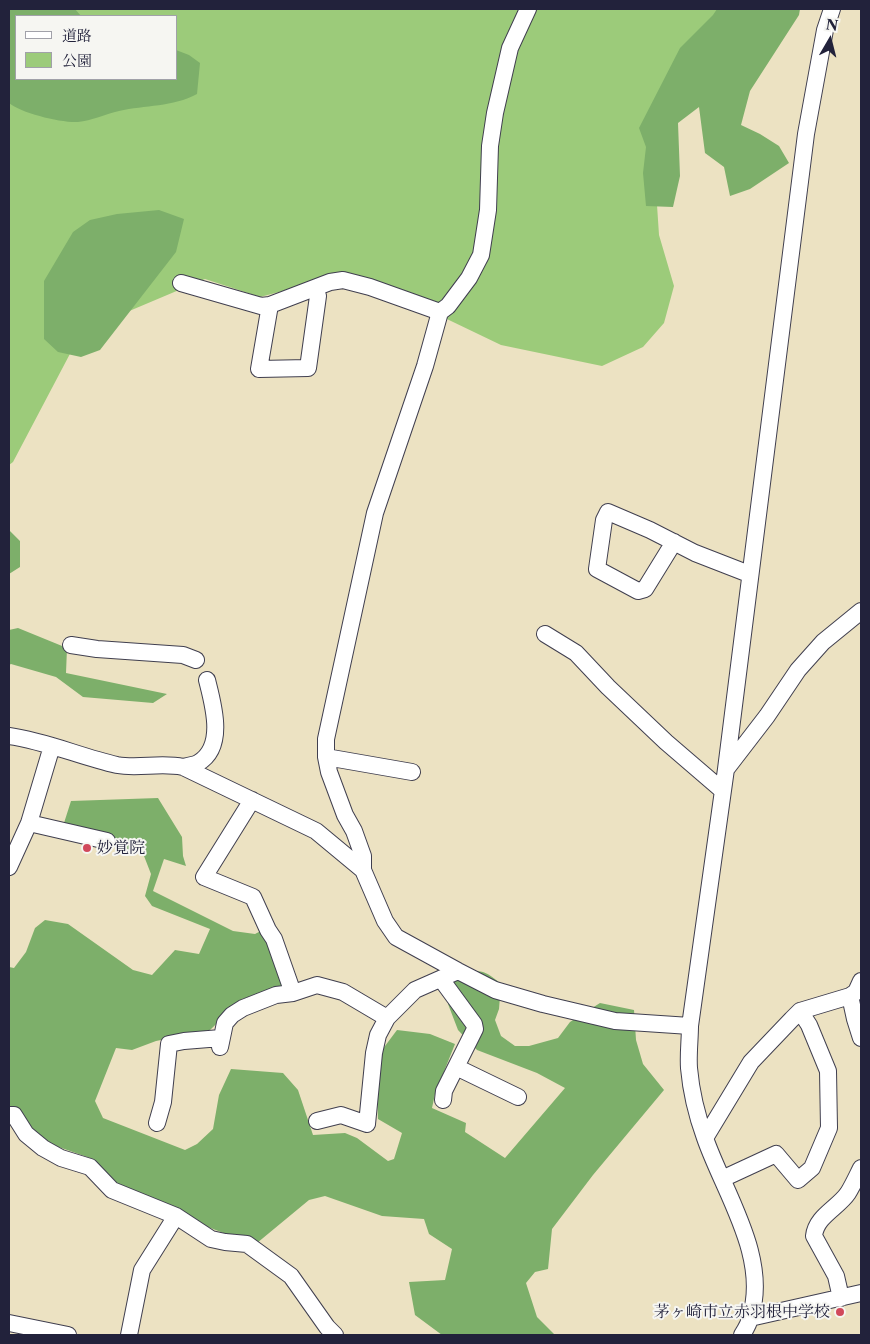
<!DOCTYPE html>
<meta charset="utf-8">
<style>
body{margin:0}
#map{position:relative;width:870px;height:1344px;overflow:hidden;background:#ece2c2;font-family:"Libre Caslon Text","Noto Serif JP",serif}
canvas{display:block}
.frame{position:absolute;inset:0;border:10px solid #22223b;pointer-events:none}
.legend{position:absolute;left:15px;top:15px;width:162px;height:65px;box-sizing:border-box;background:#f6f6f2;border:1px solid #a1a1a9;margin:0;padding:6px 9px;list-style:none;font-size:15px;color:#22223b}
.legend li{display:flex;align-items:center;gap:10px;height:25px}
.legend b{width:25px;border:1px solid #a1a1a9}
.north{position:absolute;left:805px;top:15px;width:50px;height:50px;-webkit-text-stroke:4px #f6f6f2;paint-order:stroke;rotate:8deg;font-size:14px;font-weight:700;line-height:20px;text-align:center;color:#22223b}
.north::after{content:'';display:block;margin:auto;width:18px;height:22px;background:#22223b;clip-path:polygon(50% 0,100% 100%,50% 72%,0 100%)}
</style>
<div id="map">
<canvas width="870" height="1344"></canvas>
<div class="frame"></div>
<ul class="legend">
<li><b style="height:6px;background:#fff"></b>道路</li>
<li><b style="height:14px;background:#9ccb7a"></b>公園</li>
</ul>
<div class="north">N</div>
</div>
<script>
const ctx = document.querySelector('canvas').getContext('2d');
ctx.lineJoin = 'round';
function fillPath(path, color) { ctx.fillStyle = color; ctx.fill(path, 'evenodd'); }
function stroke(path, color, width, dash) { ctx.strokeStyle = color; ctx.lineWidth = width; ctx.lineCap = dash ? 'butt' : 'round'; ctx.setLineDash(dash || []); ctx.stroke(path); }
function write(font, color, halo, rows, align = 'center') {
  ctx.font = font + ' "Libre Caslon Text","Noto Serif JP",serif'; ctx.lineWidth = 4; ctx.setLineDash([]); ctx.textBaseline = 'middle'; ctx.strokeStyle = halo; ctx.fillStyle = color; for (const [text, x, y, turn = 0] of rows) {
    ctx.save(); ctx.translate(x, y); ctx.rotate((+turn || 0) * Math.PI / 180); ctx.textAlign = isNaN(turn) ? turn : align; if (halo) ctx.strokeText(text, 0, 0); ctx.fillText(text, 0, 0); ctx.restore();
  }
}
fillPath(new Path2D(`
 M 9,9 L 727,9 L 653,145 L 659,235 L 674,286 L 664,323 L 643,347 L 602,366 L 501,345 L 351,273 L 260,297 L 205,279 L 82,331 L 13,462 L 9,465 ZM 16,16 L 176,16 L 176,79 L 16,79 Z`), '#9ccb7a');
fillPath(new Path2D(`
 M 9,9 L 75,9 L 81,16 L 16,16 L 16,79 L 176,79 L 176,50 L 189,55 L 200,63 L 197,94 C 173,107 145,105 119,111 C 106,114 91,121 78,122 C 61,123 21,113 9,103 Z
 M 717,9 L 800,9 L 799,15 L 750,91 L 741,125 L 760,134 L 779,146 L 789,163 L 750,189 L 730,196 L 724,167 L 705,153 L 699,107 L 678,123 L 680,176 L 673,207 L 646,206 L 643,173 L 646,147 L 639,128 L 680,48 L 713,15 Z
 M 159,210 L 184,219 L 176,252 L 100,350 L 81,357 L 58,352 L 44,339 L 44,281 L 73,232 L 90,220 L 117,214 Z
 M 9,530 L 20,541 L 20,567 L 9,574 Z
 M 18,628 L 67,648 L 66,673 L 167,694 L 153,703 L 83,697 L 56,677 L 11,664 L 9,665 L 9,630 Z
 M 158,798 L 182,837 L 183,856 L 186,866 L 164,859 L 153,891 L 233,931 L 255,934 L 274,924 L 297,978 L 273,990 L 242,999 L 210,1030 L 156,1041 L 132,1050 L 116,1048 L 95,1101 L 103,1118 L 185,1150 L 197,1144 L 213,1129 L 219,1095 L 231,1069 L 283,1073 L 298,1090 L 313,1135 L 345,1133 L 357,1138 L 388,1161 L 394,1159 L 402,1133 L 378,1119 L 376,1071 L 382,1050 L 397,1030 L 430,1034 L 455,1044 L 435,1094 L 432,1108 L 466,1123 L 465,1132 L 505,1158 L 565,1088 L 537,1073 L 477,1050 L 458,1030 L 448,1004 L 454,981 C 477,969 480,966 501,984 L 499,1009 L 495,1020 L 501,1036 L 515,1046 L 529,1046 L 558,1038 L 570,1022 L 600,1003 L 634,1010 L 636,1040 L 643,1064 L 664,1090 L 593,1175 L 552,1229 L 548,1269 L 535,1272 L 526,1283 L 537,1317 L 555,1335 L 442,1335 L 415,1315 L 409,1282 L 445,1280 L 452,1249 L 429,1234 L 424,1219 L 382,1216 L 325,1196 L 309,1200 L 257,1243 L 226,1234 L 208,1227 L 110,1180 L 93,1159 L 50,1144 L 30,1126 L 9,1112 L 9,967 L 14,968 L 26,952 L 35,928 L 45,920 L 68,924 L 133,970 L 152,975 L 175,950 L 199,954 L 210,929 L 152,906 L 145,896 L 151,874 L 144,856 L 114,845 L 64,823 L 71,801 Z`), '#7daf6a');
const minor = new Path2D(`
 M 528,9 L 510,48 L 495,113 L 490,146 L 488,210 L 481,255 L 469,278 L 448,306 L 440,312 L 425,366 L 375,513 L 326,739 L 326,757 L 329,772 L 345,815 L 354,831 L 363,856 L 363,870 L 385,921 L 396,937 L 458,971 L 495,990 L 543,1004 L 615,1021 L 690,1026
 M 181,283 L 261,306 L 270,305 L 330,282 L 343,280 L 370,287 L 440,312
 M 270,305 L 259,369 L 308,368 L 318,296 L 315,288
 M 674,542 L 645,589 L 638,591 L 597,569 L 604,520 L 608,512 L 650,530 L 695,553 L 749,574
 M 545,634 L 576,653 L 608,687 L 666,742 L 723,791
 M 71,645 L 97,649 L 183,655 L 196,660
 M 9,736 C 46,741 81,757 117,765 C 139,769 161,762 183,767 L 316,831 L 363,870
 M 326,757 L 412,772
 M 183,767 C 188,766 194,765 198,763 C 226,747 213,704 207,680
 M 727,768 L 767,716 L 798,670 L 823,642 L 861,611
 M 252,800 L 204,877 L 253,897 L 268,930 L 274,939 L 293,993
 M 29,823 L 107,841
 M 9,867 L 29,823 L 52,746
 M 441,979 L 474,1024 L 475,1029 L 444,1091 L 443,1100
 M 850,996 L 855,1019 L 861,1038
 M 220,1047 L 225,1023 L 232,1015 L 243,1008 L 276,995 L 293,993 L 317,985 L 343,992 L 387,1018
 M 456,1067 L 518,1097
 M 9,1115 L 14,1115 L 26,1134 L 43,1148 L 61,1158 L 90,1167 L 112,1190 L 176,1216 L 211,1239 L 225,1242 L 247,1244 L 291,1276 L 327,1327 L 335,1335
 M 317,1121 L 341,1115 L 367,1124 L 374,1053 L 378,1035 L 387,1018 L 415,990 L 458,971
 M 157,1123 L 163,1102 L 169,1044 L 184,1041 L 221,1038
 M 705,1138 L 751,1062 L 792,1019 L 800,1011 L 850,996 L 856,992 L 861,981
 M 722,1179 L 776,1154 L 798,1180 L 812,1168 L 829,1128 L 828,1071 L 809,1025 L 800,1011
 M 841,1298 L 836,1276 L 814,1236 C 816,1216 838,1208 848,1193 C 853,1185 857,1176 861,1168
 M 750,1318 L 861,1293
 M 9,1323 L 68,1335
 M 129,1335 L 142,1270 L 176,1216
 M 742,1335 C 745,1330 749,1324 750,1318 C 770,1258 724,1193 705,1138 C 697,1116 691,1091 689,1068 C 688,1054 690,1039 690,1026 L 726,769 L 806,134 L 825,30 L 832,9`);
stroke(minor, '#403f4f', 18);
stroke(minor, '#fff', 16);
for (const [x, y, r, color] of [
 [87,848,5,"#d1495b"],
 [840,1312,5,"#d1495b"]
]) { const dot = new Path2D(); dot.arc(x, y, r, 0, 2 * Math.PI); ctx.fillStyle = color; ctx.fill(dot); stroke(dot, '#f6f6f2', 2); }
write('16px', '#22223b', '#f6f6f2', [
 ["妙覚院",97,848],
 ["茅ヶ崎市立赤羽根中学校",830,1312,"right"]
], 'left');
</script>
